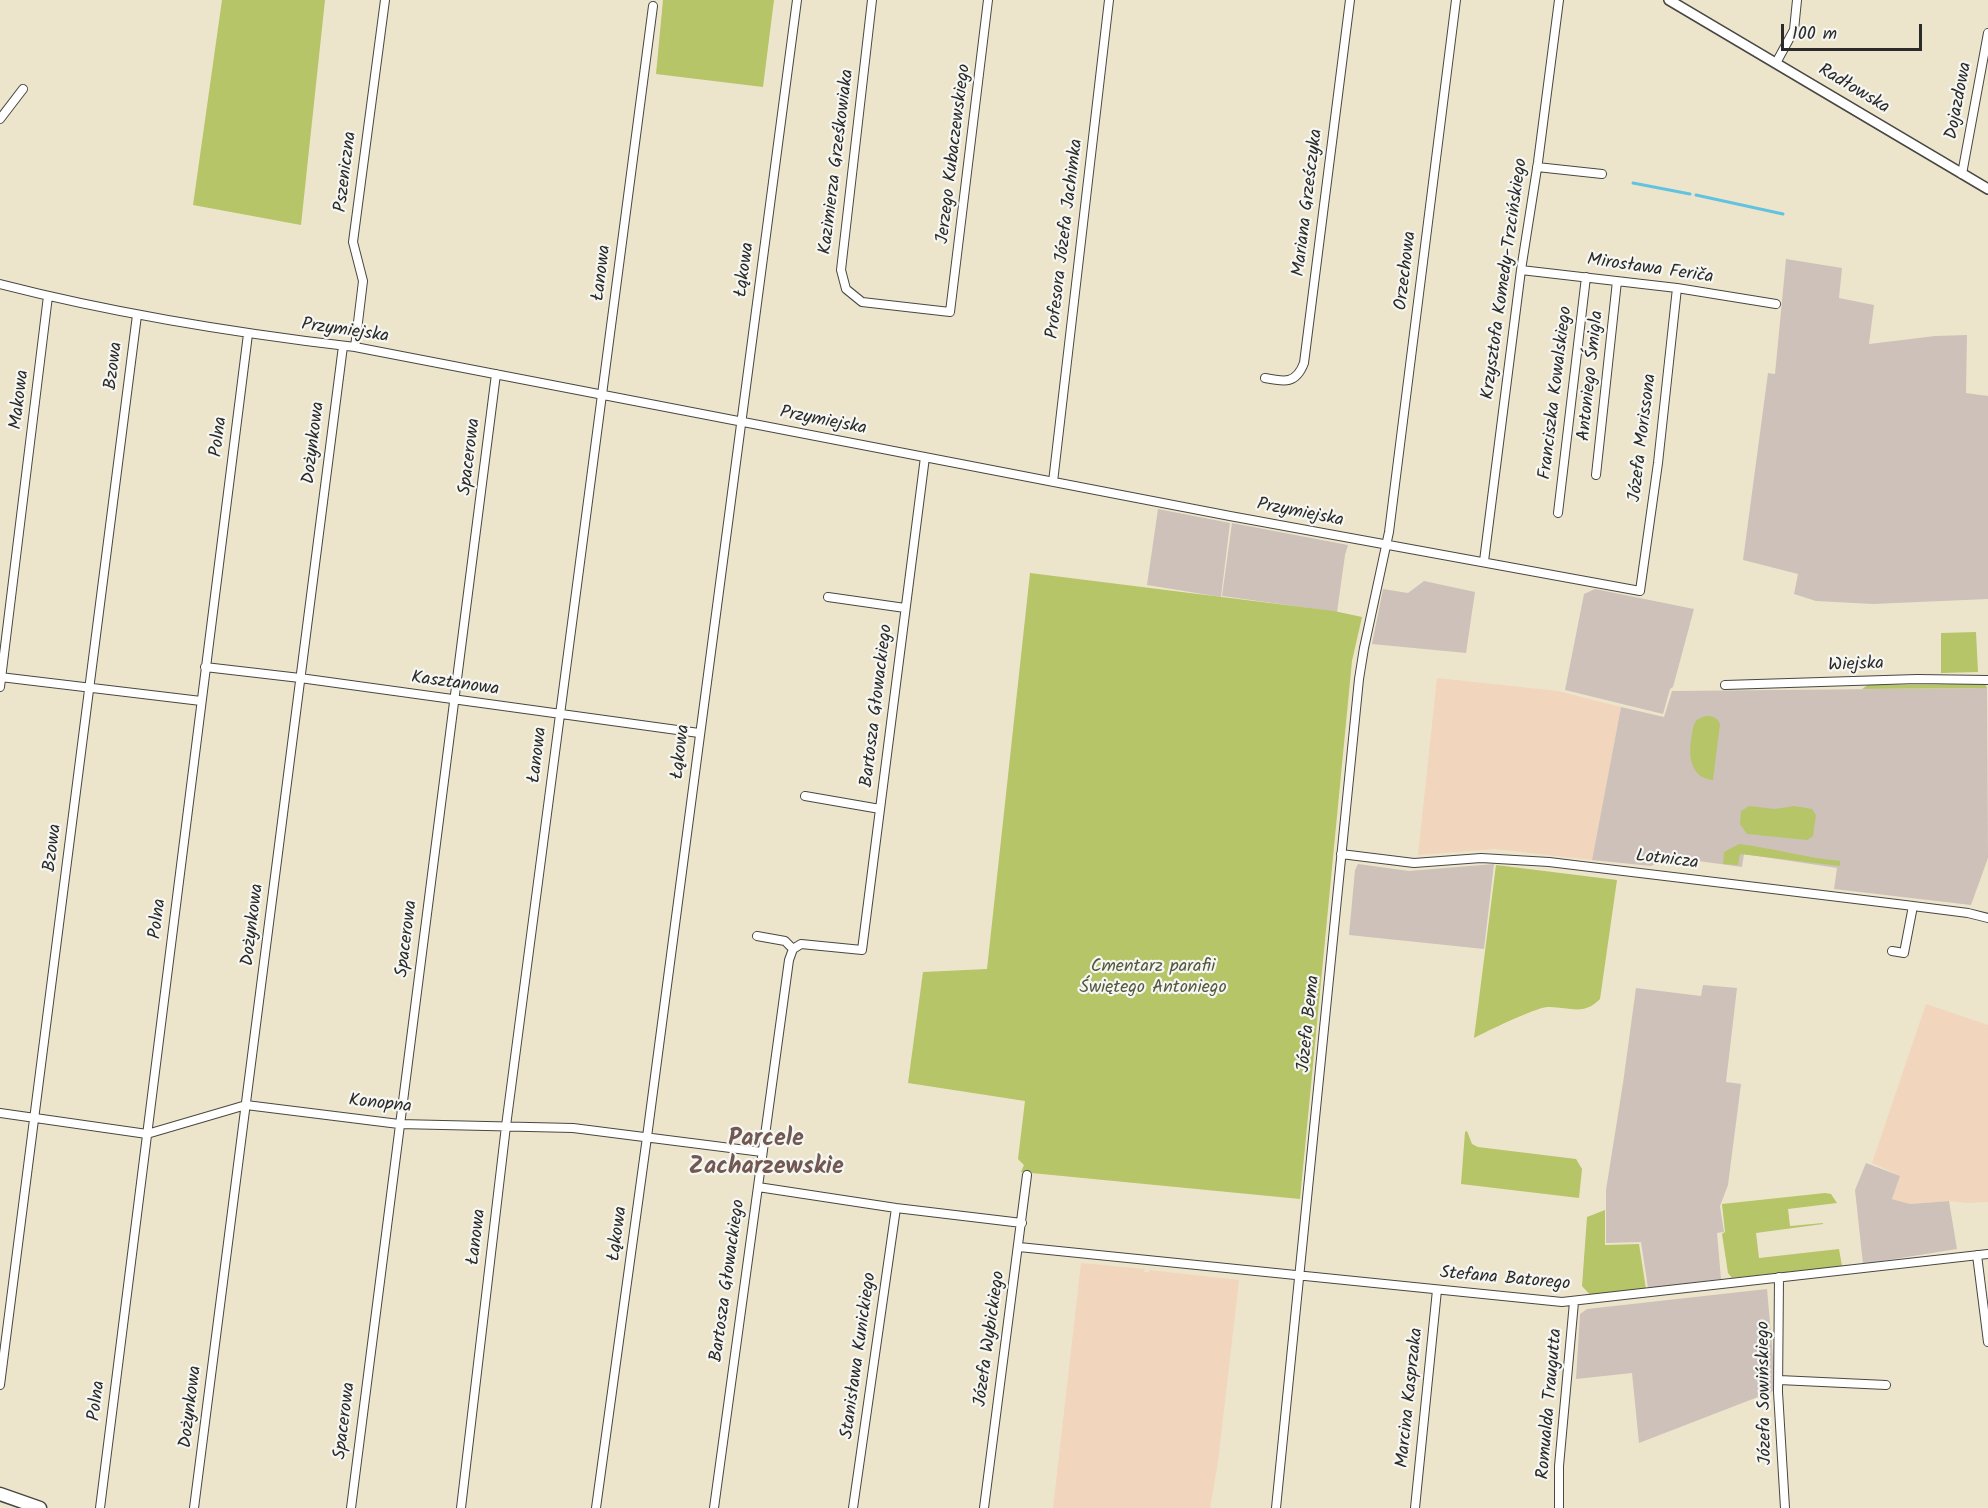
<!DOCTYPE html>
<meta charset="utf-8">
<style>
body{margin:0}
#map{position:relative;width:1988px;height:1508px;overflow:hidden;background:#ede5cb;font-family:Kalam,sans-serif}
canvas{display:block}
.scale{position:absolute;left:1781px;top:24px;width:141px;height:27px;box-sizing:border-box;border:3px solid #2b2b2b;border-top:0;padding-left:8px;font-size:18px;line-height:21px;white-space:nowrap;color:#2b2b2b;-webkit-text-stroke:4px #f6f6f2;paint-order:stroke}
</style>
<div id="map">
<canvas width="1988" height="1508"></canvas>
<div class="scale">100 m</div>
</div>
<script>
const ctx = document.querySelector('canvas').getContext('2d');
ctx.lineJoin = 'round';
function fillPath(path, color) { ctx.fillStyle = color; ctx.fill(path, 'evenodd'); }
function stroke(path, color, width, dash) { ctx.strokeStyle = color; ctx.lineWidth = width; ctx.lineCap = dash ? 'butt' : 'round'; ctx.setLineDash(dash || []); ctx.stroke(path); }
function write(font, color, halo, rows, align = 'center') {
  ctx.font = font + ' Kalam,sans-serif'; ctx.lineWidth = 4.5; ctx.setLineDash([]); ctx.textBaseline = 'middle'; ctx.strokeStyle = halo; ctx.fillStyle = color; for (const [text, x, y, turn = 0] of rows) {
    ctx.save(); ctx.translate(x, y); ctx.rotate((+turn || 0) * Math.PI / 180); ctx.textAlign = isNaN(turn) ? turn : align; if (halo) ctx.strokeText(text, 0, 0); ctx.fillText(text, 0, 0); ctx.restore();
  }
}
fillPath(new Path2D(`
 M 1437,678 L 1558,691 L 1621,707 L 1592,860 L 1495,849 L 1418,855 Z
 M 1926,1004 L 1988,1025 L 1988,1202 L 1968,1203 L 1949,1201 L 1910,1204 L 1892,1199 L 1900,1176 L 1872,1163 Z
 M 1081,1263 L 1145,1269 L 1144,1272 L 1149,1272 L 1149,1270 L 1239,1280 L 1218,1462 L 1210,1508 L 1053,1508 Z`), '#f1d5bd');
fillPath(new Path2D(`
 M 1786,259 L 1842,268 L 1839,298 L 1874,305 L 1869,344 L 1935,336 L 1967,335 L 1966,393 L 1988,396 L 1988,599 L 1873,604 L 1816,601 L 1794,594 L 1798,574 L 1743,560 L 1768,373 L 1775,374 Z
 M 1158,509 L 1230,523 L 1221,597 L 1147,585 Z
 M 1232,523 L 1348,545 L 1345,555 L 1337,612 L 1222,596 Z
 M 1424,581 L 1475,592 L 1466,653 L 1372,644 L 1383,589 L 1408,593 Z
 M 1595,589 L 1694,609 L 1673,687 L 1670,689 L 1663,714 L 1565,690 L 1584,594 Z
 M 1987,688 L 1988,858 L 1971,905 L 1834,889 L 1837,868 L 1744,854 L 1742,867 L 1669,857 L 1651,866 L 1592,860 L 1621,707 L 1664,717 L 1672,691 Z
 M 1358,864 L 1409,871 L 1494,864 L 1484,949 L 1349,935 L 1355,870 Z
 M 1703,985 L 1737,988 L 1726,1082 L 1741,1084 L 1728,1185 L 1720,1206 L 1724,1232 L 1717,1233 L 1721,1279 L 1648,1288 L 1641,1242 L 1606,1243 L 1606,1190 L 1623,1083 L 1636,988 L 1701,996 Z
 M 1866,1163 L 1900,1176 L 1892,1199 L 1910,1204 L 1949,1201 L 1957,1249 L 1863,1264 L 1855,1190 Z
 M 1767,1289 L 1776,1390 L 1639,1443 L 1632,1373 L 1576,1379 L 1580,1314 L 1587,1309 Z`), '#cec1ba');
fillPath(new Path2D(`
 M 222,0 L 325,0 L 301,225 L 193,205 Z
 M 663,0 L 774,0 L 763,87 L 656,74 Z
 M 1030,573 L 1334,611 L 1362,617 L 1352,661 L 1300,1199 L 1021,1172 L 1024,1165 L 1018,1159 L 1025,1101 L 908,1083 L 923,972 L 987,969 Z
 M 1976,632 L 1978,672 L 1941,673 L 1941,633 Z
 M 1985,684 L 1987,688 L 1862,689 L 1868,685 Z
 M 1706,716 C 1713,716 1717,717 1720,724 L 1713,780 C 1689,778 1688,753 1692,734 C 1693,729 1693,724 1697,720 C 1699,718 1703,717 1706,716 Z
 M 1749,806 L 1775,809 L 1794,806 L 1812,809 L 1816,815 L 1813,836 L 1807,840 L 1747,834 L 1740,824 L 1741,811 Z
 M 1739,844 C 1773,848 1806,858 1840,861 L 1840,866 L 1740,854 L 1738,865 L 1723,864 L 1724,852 Z
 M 1496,865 L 1617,880 L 1600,999 C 1583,1017 1568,1006 1547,1007 C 1535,1008 1487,1031 1474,1038 Z
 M 1467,1131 L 1472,1144 L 1478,1147 L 1576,1159 L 1582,1169 L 1579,1198 L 1461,1184 L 1465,1132 Z
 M 1825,1193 L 1831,1194 L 1837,1203 L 1788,1209 L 1790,1226 L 1823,1223 L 1823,1224 L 1756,1233 L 1759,1258 L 1839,1249 L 1842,1266 L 1732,1278 L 1728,1273 L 1722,1234 L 1725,1232 L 1722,1204 Z
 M 1605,1210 L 1605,1245 L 1639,1244 L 1646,1289 L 1591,1296 L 1582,1286 L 1587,1217 Z`), '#b5c568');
stroke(new Path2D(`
 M 1633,183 L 1690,194
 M 1696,195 L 1783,214`), '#61c3df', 3);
const minor = new Path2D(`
 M 872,0 L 841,270 L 846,289 L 862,302 L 950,312 L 988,0
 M 1776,63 L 1794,30 L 1797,0
 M 0,119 L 23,89
 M 1537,167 L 1602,174
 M 1962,174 L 1988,33
 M 1521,270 L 1677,288 L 1776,304
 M 0,284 C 117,314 236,333 355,347 L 1230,516 L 1640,591 L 1658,463 L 1677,288
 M 355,347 L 363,281 L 353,242 L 385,0
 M 1265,378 C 1285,382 1296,384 1304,363 L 1350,0
 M 1596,475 L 1617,281
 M 1053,482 L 1109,0
 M 1558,513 L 1586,277
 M 1484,561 L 1521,270 L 1538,162 L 1559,0
 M 828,597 L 905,608
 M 205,667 L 300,678 L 699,733
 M 0,677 L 201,701
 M 1725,685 L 1917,679 L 1988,680
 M 0,687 L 48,296
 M 805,796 L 880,809
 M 1341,854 L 1414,863 L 1481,858 L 1549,862 L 1905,905 L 1968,913 L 1988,918
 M 757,936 L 785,941 L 793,949
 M 1892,951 L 1904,953 L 1913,906
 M 0,1113 L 147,1134 L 246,1105 L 399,1124 L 573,1128 L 762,1152
 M 758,1187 L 896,1208 L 1022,1223
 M 1019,1247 L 1562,1302 L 1988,1254
 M 1977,1255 L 1988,1342
 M 1779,1277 L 1778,1392 L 1785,1508
 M 1779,1380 L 1886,1385
 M 0,1385 L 137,315
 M 100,1508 L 248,334
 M 194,1508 L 343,346
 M 351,1508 L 496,374
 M 461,1508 L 506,1126 L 653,6
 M 596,1508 L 647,1137 L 797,0
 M 714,1508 L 789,960 L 793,949 L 801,944 L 862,950 L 925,457
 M 853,1508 L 896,1208
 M 984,1508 L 1027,1175
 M 1276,1508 L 1359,679 L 1364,648 L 1389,532 L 1456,0
 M 1415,1508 L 1437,1290
 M 1559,1508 L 1559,1466 L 1574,1302`);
const tertiary = new Path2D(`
 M 1669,0 L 1988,189`);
const primary = new Path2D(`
 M 0,1494 L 40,1508`);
stroke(minor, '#484743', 10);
stroke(tertiary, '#484743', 12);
stroke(primary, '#484743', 15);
stroke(minor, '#fff', 8);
stroke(tertiary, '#fff', 9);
stroke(primary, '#fff', 12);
write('18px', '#2b2b2b', '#f6f6f2', [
 ["Radłowska",1853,90,31],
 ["Dojazdowa",1960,101,-79],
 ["Jerzego Kubaczewskiego",955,154,-83],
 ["Kazimierza Grześkowiaka",838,162,-83],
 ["Pszeniczna",347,172,-83],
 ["Mariana Grześczyka",1309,203,-83],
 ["Profesora Józefa Jachimka",1066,239,-83],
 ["Łąkowa",746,270,-82],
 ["Mirosława Feriča",1650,270,8],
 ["Orzechowa",1407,271,-83],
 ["Łanowa",603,273,-83],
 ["Krzysztofa Komedy-Trzcińskiego",1506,279,-82],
 ["Przymiejska",345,332,8],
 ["Bzowa",115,366,-83],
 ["Antoniego Śmigla",1592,376,-84],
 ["Franciszka Kowalskiego",1557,393,-83],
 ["Makowa",21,400,-83],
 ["Przymiejska",823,422,11],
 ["Polna",220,437,-83],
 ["Józefa Morissona",1644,438,-83],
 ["Dożynkowa",315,443,-83],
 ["Spacerowa",471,457,-83],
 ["Przymiejska",1300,514,11],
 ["Wiejska",1856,666,-2],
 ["Kasztanowa",455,685,8],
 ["Bartosza Głowackiego",878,706,-83],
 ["Łąkowa",682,752,-83],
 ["Łanowa",539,755,-83],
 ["Bzowa",54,848,-83],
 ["Lotnicza",1667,861,7],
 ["Polna",159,919,-83],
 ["Dożynkowa",254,925,-83],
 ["Spacerowa",408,939,-83],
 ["Józefa Bema",1310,1024,-84],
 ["Konopna",380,1105,6],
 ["Łąkowa",619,1234,-82],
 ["Łanowa",478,1237,-83],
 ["Stefana Batorego",1505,1280,5],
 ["Bartosza Głowackiego",729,1281,-82],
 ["Józefa Wybickiego",991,1339,-82],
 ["Stanisława Kunickiego",860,1356,-82],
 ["Józefa Sowińskiego",1766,1393,-91],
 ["Marcina Kasprzaka",1411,1398,-84],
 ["Polna",98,1401,-83],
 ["Romualda Traugutta",1551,1404,-85],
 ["Dożynkowa",192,1407,-83],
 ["Spacerowa",346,1421,-83]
]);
write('18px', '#54593d', '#f6f6f2', [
 ["Cmentarz parafii",1153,968],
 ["Świętego Antoniego",1153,989]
]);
write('bold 24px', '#725853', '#f6f6f2', [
 ["Parcele",766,1141],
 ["Zacharzewskie",766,1169]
]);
</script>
